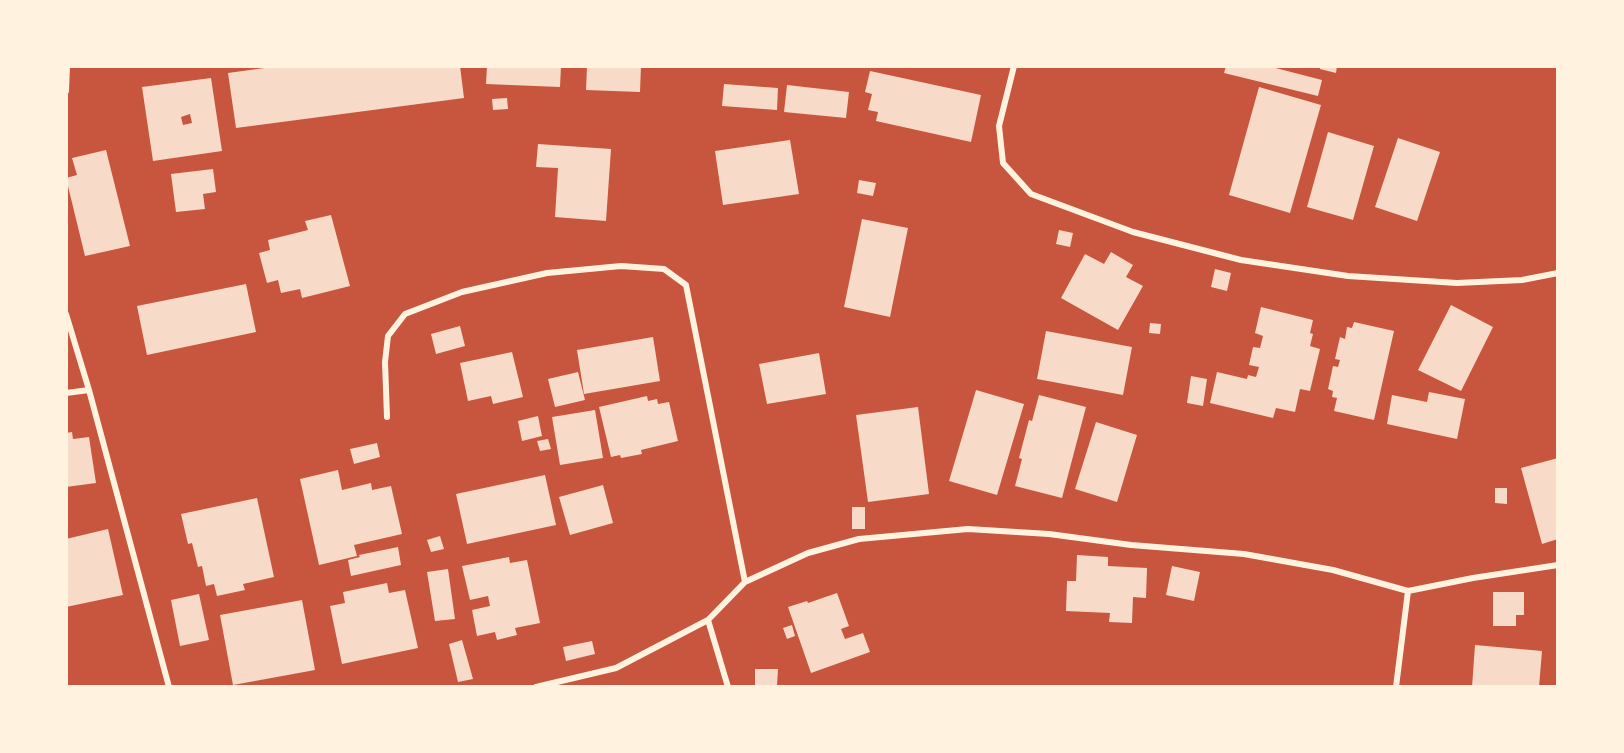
<!DOCTYPE html>
<style>
body{margin:0}
#map{position:relative;width:1624px;height:753px;overflow:hidden;background:#c8553d;font-family:"Crimson Pro",serif}
canvas{display:block}
.frame{position:absolute;inset:0;border:68px solid #fff3e0;pointer-events:none}
</style>
<div id="map">
<canvas width="1624" height="753"></canvas>
<div class="frame"></div>
</div>
<script>
const ctx = document.querySelector('canvas').getContext('2d');
ctx.lineJoin = 'round';
function fillPath(path, color) { ctx.fillStyle = color; ctx.fill(path, 'evenodd'); }
function stroke(path, color, width, dash) { ctx.strokeStyle = color; ctx.lineWidth = width; ctx.lineCap = dash ? 'butt' : 'round'; ctx.setLineDash(dash || []); ctx.stroke(path); }
fillPath(new Path2D(`
 M 279,66 L 460,66 L 464,98 L 236,128 L 228,73 Z
 M 487,66 L 561,66 L 560,87 L 486,84 Z
 M 587,66 L 641,66 L 640,92 L 586,90 Z
 M 1226,66 L 1268,66 L 1322,80 L 1318,96 L 1224,73 Z
 M 1320,66 L 1337,66 L 1336,73 L 1320,69 Z
 M 870,71 L 981,95 L 971,142 L 876,121 L 878,112 L 868,110 L 872,94 L 865,92 Z
 M 211,78 L 222,151 L 153,161 L 142,87 ZM 190,114 L 192,123 L 183,125 L 181,117 Z
 M 724,84 L 778,88 L 777,110 L 722,106 Z
 M 787,85 L 849,92 L 846,118 L 784,112 Z
 M 1259,87 L 1321,105 L 1290,213 L 1229,195 Z
 M 507,98 L 508,109 L 493,110 L 492,99 Z
 M 1328,132 L 1374,146 L 1353,220 L 1307,207 Z
 M 1398,138 L 1440,152 L 1417,221 L 1375,207 Z
 M 790,140 L 799,194 L 723,205 L 715,151 Z
 M 538,144 L 611,149 L 606,221 L 555,217 L 558,168 L 536,167 Z
 M 106,150 L 130,246 L 85,256 L 66,178 L 77,175 L 72,158 Z
 M 213,169 L 216,192 L 203,194 L 205,209 L 176,212 L 171,174 Z
 M 859,180 L 876,183 L 873,196 L 857,193 Z
 M 331,215 L 350,286 L 302,298 L 300,289 L 281,293 L 278,280 L 267,283 L 259,253 L 270,250 L 268,240 L 308,230 L 305,221 Z
 M 862,219 L 908,228 L 890,317 L 844,307 Z
 M 1059,230 L 1073,233 L 1070,247 L 1056,244 Z
 M 1111,252 L 1133,265 L 1126,277 L 1143,286 L 1118,330 L 1061,298 L 1085,254 L 1104,264 Z
 M 1215,269 L 1231,273 L 1227,291 L 1211,287 Z
 M 246,284 L 256,332 L 147,355 L 137,306 Z
 M 1451,305 L 1493,327 L 1461,391 L 1418,370 Z
 M 1261,307 L 1313,320 L 1310,333 L 1313,334 L 1310,346 L 1320,349 L 1310,391 L 1300,389 L 1295,412 L 1276,408 L 1273,418 L 1210,403 L 1217,372 L 1247,379 L 1248,375 L 1256,377 L 1259,367 L 1249,365 L 1253,347 L 1260,348 L 1263,336 L 1255,333 Z
 M 1354,322 L 1394,331 L 1374,420 L 1334,411 L 1337,398 L 1332,397 L 1333,391 L 1328,389 L 1333,366 L 1338,367 L 1340,360 L 1335,359 L 1340,337 L 1345,339 L 1347,327 L 1352,328 Z
 M 1150,323 L 1161,324 L 1160,334 L 1149,333 Z
 M 460,326 L 465,346 L 436,354 L 431,334 Z
 M 1046,331 L 1132,347 L 1123,395 L 1037,379 Z
 M 653,337 L 660,381 L 584,394 L 577,350 Z
 M 512,352 L 523,397 L 493,404 L 491,396 L 468,401 L 460,363 Z
 M 819,353 L 826,394 L 767,404 L 759,364 Z
 M 578,372 L 585,400 L 555,407 L 548,379 Z
 M 1191,376 L 1207,379 L 1203,406 L 1187,403 Z
 M 976,390 L 1024,404 L 997,495 L 949,481 Z
 M 1429,392 L 1465,399 L 1457,439 L 1387,424 L 1392,395 L 1427,402 Z
 M 1039,395 L 1086,407 L 1062,498 L 1015,486 L 1022,459 L 1019,458 L 1029,420 L 1032,421 Z
 M 647,396 L 648,401 L 657,399 L 658,404 L 669,402 L 678,441 L 641,450 L 642,454 L 621,458 L 620,455 L 611,457 L 599,407 Z
 M 918,407 L 929,494 L 868,502 L 856,415 Z
 M 595,410 L 603,458 L 560,465 L 552,417 Z
 M 538,416 L 542,436 L 522,441 L 518,421 Z
 M 1096,422 L 1137,435 L 1117,502 L 1075,489 Z
 M 72,432 L 73,439 L 89,437 L 96,483 L 66,487 L 66,433 Z
 M 548,439 L 551,449 L 540,451 L 537,441 Z
 M 377,443 L 380,457 L 354,464 L 350,449 Z
 M 1558,458 L 1558,539 L 1542,544 L 1521,468 Z
 M 338,470 L 342,490 L 371,483 L 372,490 L 391,486 L 402,534 L 354,545 L 357,556 L 319,565 L 300,479 Z
 M 545,475 L 556,525 L 467,544 L 456,494 Z
 M 603,485 L 613,523 L 570,535 L 559,497 Z
 M 1495,488 L 1507,488 L 1507,504 L 1495,503 Z
 M 257,498 L 274,577 L 243,584 L 245,590 L 217,596 L 214,584 L 206,586 L 202,566 L 198,567 L 192,543 L 188,544 L 181,514 Z
 M 852,507 L 865,507 L 865,529 L 852,529 Z
 M 108,529 L 123,595 L 66,607 L 66,539 Z
 M 440,536 L 444,549 L 431,552 L 427,540 Z
 M 398,547 L 401,565 L 351,576 L 348,560 L 360,557 L 359,555 Z
 M 1077,555 L 1108,557 L 1108,566 L 1147,568 L 1146,598 L 1133,597 L 1132,623 L 1109,622 L 1110,613 L 1066,611 L 1067,581 L 1076,581 Z
 M 509,557 L 510,563 L 527,560 L 540,623 L 515,628 L 517,635 L 497,640 L 495,632 L 477,636 L 472,610 L 490,606 L 488,596 L 470,600 L 462,566 Z
 M 1172,566 L 1200,572 L 1194,601 L 1166,595 Z
 M 448,569 L 455,619 L 435,621 L 427,572 Z
 M 387,583 L 389,593 L 405,590 L 418,648 L 342,664 L 330,606 L 345,603 L 343,592 Z
 M 1493,592 L 1524,592 L 1524,615 L 1516,615 L 1516,626 L 1493,626 Z
 M 837,593 L 849,626 L 841,629 L 845,639 L 863,633 L 870,652 L 811,673 L 788,607 L 807,601 L 808,603 Z
 M 199,594 L 209,640 L 180,646 L 171,600 Z
 M 302,600 L 315,670 L 233,685 L 220,615 Z
 M 792,625 L 795,636 L 787,639 L 783,628 Z
 M 462,640 L 473,679 L 458,682 L 449,644 Z
 M 592,641 L 595,654 L 566,661 L 563,647 Z
 M 1475,645 L 1542,651 L 1539,687 L 1472,687 Z
 M 755,669 L 778,669 L 777,685 L 755,685 Z`), '#f7dbc8');
stroke(new Path2D(`
 M 1014,66 L 999,126 L 1003,163 L 1031,194 L 1133,232 L 1241,260 L 1348,276 L 1457,283 L 1522,280 L 1558,273
 M 66,91 L 67,66
 M 66,314 L 89,390 L 169,687
 M 66,393 L 89,390
 M 387,417 L 385,362 L 388,336 L 405,314 L 462,292 L 547,273 L 621,266 L 664,269 L 686,285 L 745,582
 M 708,620 L 728,687
 M 536,687 L 616,668 L 708,620 L 745,582 L 808,553 L 859,539 L 968,529 L 1049,534 L 1131,545 L 1244,554 L 1333,570 L 1408,591 L 1473,578 L 1558,565
 M 1396,687 L 1408,591`), '#fff3e0', 6);
</script>
